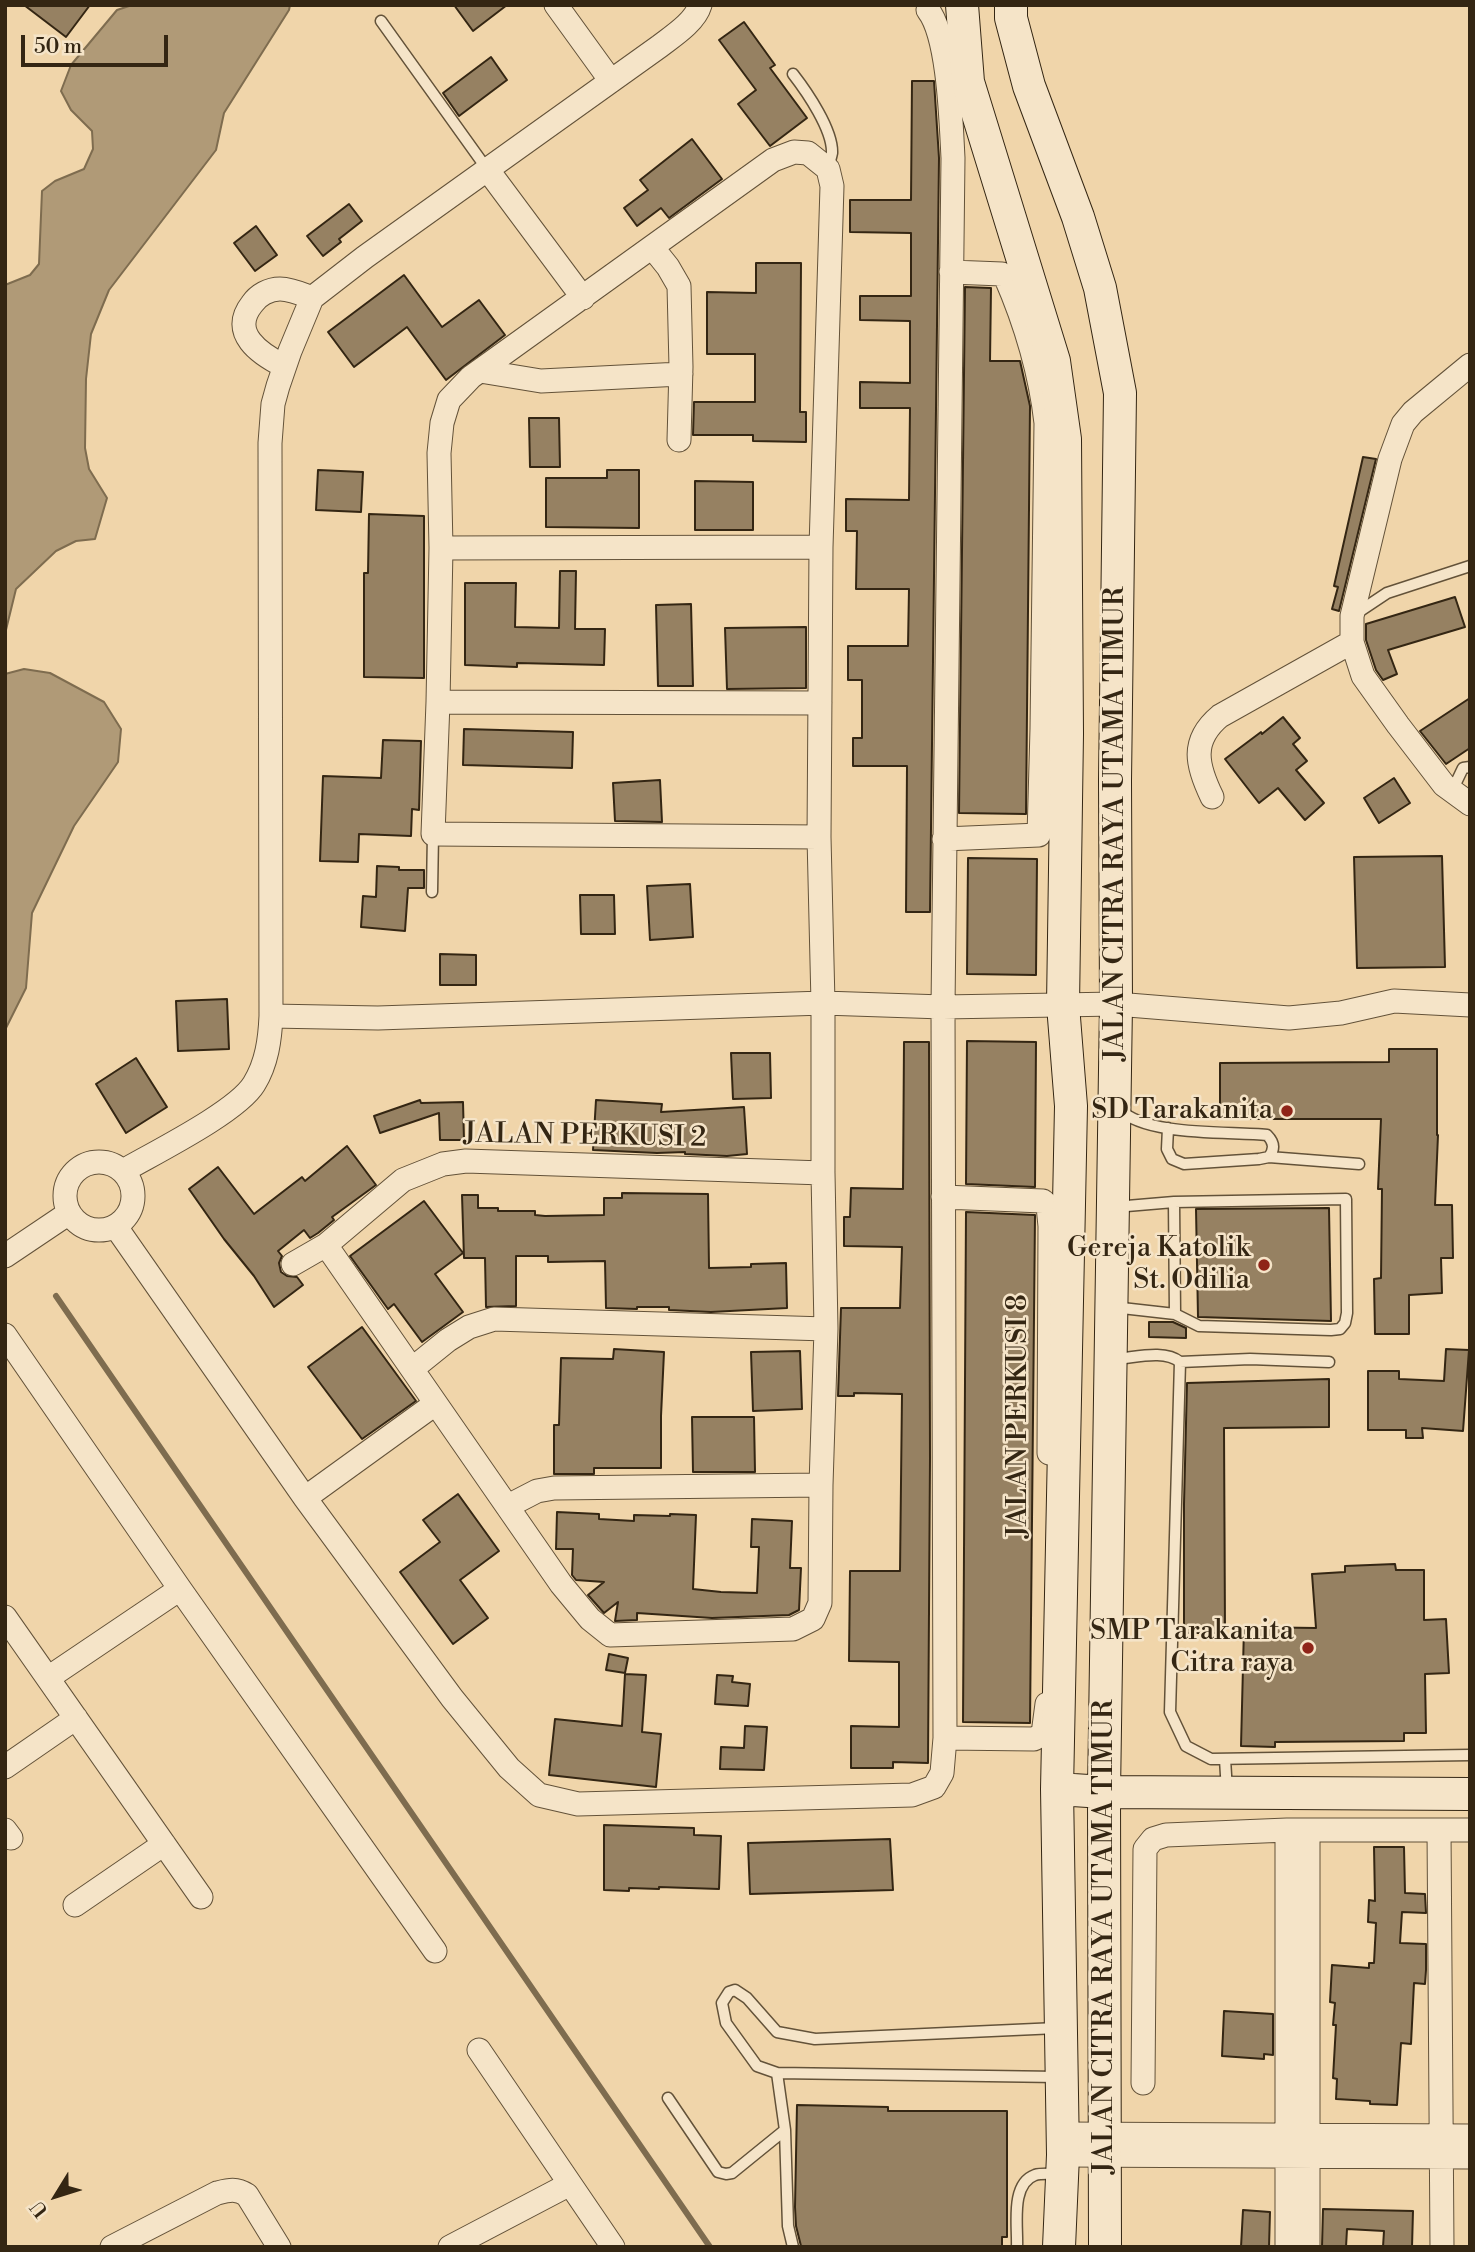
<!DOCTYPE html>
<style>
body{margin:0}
#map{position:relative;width:1475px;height:2252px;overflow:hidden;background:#f0d5aa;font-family:"Libre Bodoni",serif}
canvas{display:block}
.frame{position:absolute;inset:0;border:7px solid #342613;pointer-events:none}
.north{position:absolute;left:21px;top:2161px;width:70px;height:70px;-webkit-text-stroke:5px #f5e4c8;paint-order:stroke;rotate:232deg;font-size:19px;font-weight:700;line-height:28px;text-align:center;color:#342613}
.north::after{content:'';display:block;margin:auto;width:24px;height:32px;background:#342613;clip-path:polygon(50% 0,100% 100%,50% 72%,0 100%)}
.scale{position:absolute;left:21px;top:35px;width:147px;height:32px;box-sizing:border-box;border:4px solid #342613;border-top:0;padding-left:9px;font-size:21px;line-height:24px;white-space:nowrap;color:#342613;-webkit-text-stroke:5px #f5e4c8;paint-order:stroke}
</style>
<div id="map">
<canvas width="1475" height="2252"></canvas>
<div class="frame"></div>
<div class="north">U</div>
<div class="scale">50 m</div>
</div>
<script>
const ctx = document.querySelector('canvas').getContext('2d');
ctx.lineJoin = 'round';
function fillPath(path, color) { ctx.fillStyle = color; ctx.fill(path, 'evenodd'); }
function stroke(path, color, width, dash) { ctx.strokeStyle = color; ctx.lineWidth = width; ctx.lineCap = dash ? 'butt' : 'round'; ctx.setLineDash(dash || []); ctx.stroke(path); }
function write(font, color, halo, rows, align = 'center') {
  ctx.font = font + ' "Libre Bodoni",serif'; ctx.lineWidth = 5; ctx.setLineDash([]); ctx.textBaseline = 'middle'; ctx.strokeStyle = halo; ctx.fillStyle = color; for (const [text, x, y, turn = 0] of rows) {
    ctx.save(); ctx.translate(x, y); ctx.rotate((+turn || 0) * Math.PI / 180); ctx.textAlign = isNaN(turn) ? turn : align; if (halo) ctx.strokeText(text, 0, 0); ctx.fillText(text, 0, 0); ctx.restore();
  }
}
const water = new Path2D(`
 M 132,5 L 290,5 L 289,10 L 224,113 L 216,150 L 109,290 L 91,334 L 86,379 L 85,448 L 89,469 L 107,498 L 95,539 L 76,541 L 56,551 L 16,589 L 5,634 L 5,285 L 30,275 L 39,264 L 42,191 L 55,181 L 84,169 L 93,149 L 92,131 L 71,110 L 61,91 L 71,65 L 117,10 Z
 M 24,669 L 50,673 L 104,702 L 121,729 L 118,762 L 74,826 L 32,913 L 26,988 L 5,1030 L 5,674 Z`);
fillPath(water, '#b09a77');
stroke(water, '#7e6c4f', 2);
stroke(new Path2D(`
 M 56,1296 L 710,2247`), '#7e6c4f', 6);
const building = new Path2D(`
 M 24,5 L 90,5 L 66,37 Z
 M 454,5 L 507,5 L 473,31 Z
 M 744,22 L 775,65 L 770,68 L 807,118 L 770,146 L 738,104 L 756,90 L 719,40 Z
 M 491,57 L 507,80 L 459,116 L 443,93 Z
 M 912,81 L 934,81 L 939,158 L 930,912 L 906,912 L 907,766 L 853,766 L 853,738 L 862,738 L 862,680 L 848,680 L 848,646 L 908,646 L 909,589 L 856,589 L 857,531 L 846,531 L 846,499 L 909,500 L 910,408 L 860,408 L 860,382 L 910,383 L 910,321 L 860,320 L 860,296 L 911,296 L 911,233 L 850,232 L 850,200 L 911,200 Z
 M 692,139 L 722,179 L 669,218 L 661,208 L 637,226 L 624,208 L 648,190 L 640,180 Z
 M 349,204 L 362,221 L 339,239 L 341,242 L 323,256 L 307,236 Z
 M 256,226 L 277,255 L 255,271 L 234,243 Z
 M 756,263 L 801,263 L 800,412 L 806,412 L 806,442 L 753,441 L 753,435 L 693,435 L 694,402 L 755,402 L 755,354 L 707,354 L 707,292 L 756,293 Z
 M 404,275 L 442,327 L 479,300 L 505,335 L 446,380 L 407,327 L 354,367 L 328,332 Z
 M 965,287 L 991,288 L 990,361 L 1020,361 L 1030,406 L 1026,814 L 959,813 Z
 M 529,418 L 559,418 L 560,467 L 530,467 Z
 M 1363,457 L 1376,459 L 1339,611 L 1332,609 L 1338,587 L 1334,586 Z
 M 318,470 L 363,472 L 361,512 L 316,510 Z
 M 607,470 L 639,470 L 639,528 L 546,527 L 546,478 L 607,478 Z
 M 695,481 L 753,482 L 753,530 L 695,530 Z
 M 369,514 L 424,516 L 424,678 L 364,677 L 364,573 L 368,573 Z
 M 560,571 L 576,571 L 575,629 L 605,629 L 604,665 L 517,663 L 517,667 L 465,665 L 465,583 L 516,583 L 515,627 L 559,628 Z
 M 1455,597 L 1465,627 L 1388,650 L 1397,674 L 1383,680 L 1376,670 L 1366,640 L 1366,624 Z
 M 691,604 L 693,686 L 658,686 L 656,605 Z
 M 806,627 L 806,688 L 727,689 L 725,628 Z
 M 1470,698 L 1470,748 L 1446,764 L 1420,731 Z
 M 1283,717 L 1300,738 L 1293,744 L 1307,761 L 1296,770 L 1324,803 L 1305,820 L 1278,788 L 1259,803 L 1225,759 L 1261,732 L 1262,734 Z
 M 464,729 L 573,732 L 572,768 L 463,765 Z
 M 383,740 L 421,741 L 419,810 L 412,809 L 411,836 L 359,834 L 358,862 L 320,861 L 323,776 L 381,778 Z
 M 1394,778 L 1410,803 L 1379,823 L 1364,798 Z
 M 660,780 L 662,822 L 615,821 L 613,783 Z
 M 1442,856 L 1445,967 L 1357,968 L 1354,857 Z
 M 968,858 L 1037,859 L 1036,975 L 967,974 Z
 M 377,866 L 399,867 L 399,870 L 424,870 L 424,888 L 408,888 L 405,931 L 361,927 L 363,896 L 376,897 Z
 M 690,884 L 693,937 L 650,940 L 647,886 Z
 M 580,895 L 614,895 L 615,934 L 581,934 Z
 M 440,954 L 476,955 L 476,985 L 440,985 Z
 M 227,999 L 229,1049 L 178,1051 L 176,1001 Z
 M 967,1041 L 1036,1042 L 1035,1187 L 966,1184 Z
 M 904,1042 L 929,1042 L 930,1458 L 928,1763 L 893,1762 L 893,1768 L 851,1768 L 851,1726 L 899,1727 L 899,1662 L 849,1661 L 850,1571 L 900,1571 L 902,1394 L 854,1393 L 854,1396 L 838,1396 L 841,1308 L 900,1308 L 902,1247 L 844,1246 L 844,1217 L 850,1217 L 851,1188 L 903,1189 Z
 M 1389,1049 L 1437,1049 L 1437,1135 L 1438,1135 L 1435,1205 L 1452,1205 L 1453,1258 L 1441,1258 L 1442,1293 L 1409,1295 L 1409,1334 L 1375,1334 L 1374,1279 L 1381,1278 L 1382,1189 L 1378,1189 L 1381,1119 L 1220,1119 L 1220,1063 L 1389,1062 Z
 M 731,1053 L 770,1053 L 771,1098 L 733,1099 Z
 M 136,1058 L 167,1107 L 126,1133 L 96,1084 Z
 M 420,1100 L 421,1103 L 463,1102 L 464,1140 L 440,1140 L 439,1113 L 380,1133 L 374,1116 Z
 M 596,1100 L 662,1104 L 661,1112 L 744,1107 L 747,1154 L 727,1156 L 685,1154 L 685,1152 L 657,1153 L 593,1150 Z
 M 347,1146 L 376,1185 L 332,1217 L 334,1220 L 318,1233 L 310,1238 L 304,1230 L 278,1251 L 282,1256 L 279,1263 L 281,1272 L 287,1276 L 297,1277 L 303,1285 L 274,1307 L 254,1276 L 224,1239 L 189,1189 L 218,1167 L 254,1214 L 302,1177 L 305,1181 Z
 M 622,1193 L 708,1194 L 709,1268 L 751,1267 L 751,1264 L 786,1263 L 787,1308 L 711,1312 L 669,1310 L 669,1307 L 637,1307 L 637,1309 L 606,1308 L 605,1261 L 548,1262 L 548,1256 L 516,1256 L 516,1306 L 486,1307 L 485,1258 L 464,1258 L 462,1195 L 478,1195 L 478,1208 L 498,1208 L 498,1211 L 535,1211 L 535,1215 L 545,1216 L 604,1215 L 604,1198 L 622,1198 Z
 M 424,1201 L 463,1253 L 435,1274 L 463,1312 L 422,1342 L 394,1304 L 388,1309 L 350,1256 Z
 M 1329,1208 L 1331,1321 L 1198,1317 L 1196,1209 Z
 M 966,1212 L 1035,1215 L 1030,1723 L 963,1722 Z
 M 1149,1322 L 1173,1322 L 1186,1328 L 1186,1338 L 1149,1337 Z
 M 362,1327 L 416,1401 L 362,1439 L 308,1367 Z
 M 614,1349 L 664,1352 L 661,1416 L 661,1468 L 594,1468 L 594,1474 L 554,1474 L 554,1425 L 559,1425 L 561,1358 L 613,1359 Z
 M 1446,1349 L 1469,1350 L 1463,1431 L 1422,1428 L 1423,1438 L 1406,1438 L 1406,1430 L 1368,1430 L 1368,1371 L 1399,1371 L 1399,1379 L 1444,1381 Z
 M 800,1351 L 802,1409 L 753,1411 L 751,1352 Z
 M 1329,1379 L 1329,1427 L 1224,1428 L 1225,1633 L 1184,1633 L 1184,1504 L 1187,1383 Z
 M 692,1417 L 754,1417 L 755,1472 L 693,1472 Z
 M 458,1494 L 499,1551 L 460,1580 L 488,1618 L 453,1644 L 400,1572 L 440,1542 L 423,1520 Z
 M 557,1512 L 599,1514 L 599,1519 L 634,1521 L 634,1515 L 670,1516 L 670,1514 L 696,1515 L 693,1589 L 721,1592 L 757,1593 L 759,1547 L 751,1547 L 752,1519 L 792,1521 L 790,1568 L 801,1568 L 799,1610 L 789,1615 L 712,1618 L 637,1613 L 637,1620 L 615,1621 L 618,1602 L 604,1613 L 588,1595 L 604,1582 L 576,1580 L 572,1575 L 573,1549 L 556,1549 Z
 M 1395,1564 L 1396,1570 L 1424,1570 L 1424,1620 L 1446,1619 L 1449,1673 L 1425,1674 L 1426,1733 L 1404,1733 L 1404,1741 L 1275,1742 L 1275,1747 L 1241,1746 L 1244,1627 L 1316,1628 L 1312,1574 L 1345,1572 L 1345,1566 Z
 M 609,1654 L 628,1658 L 625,1673 L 606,1670 Z
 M 625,1674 L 646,1675 L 642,1732 L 661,1734 L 656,1787 L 549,1775 L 555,1719 L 622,1726 Z
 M 717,1675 L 733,1676 L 732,1682 L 750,1684 L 748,1706 L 715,1704 Z
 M 745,1726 L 767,1727 L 764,1770 L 720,1769 L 721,1747 L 744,1748 Z
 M 604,1825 L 694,1828 L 694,1835 L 721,1836 L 719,1889 L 659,1887 L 659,1889 L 629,1888 L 629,1891 L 604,1890 Z
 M 890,1839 L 893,1890 L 750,1894 L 748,1843 Z
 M 1374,1847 L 1404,1847 L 1405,1893 L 1425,1894 L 1426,1913 L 1402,1912 L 1400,1943 L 1426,1944 L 1426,1970 L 1425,1984 L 1414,1983 L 1411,2044 L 1401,2043 L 1397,2105 L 1370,2104 L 1370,2101 L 1336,2099 L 1337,2079 L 1333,2078 L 1336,2025 L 1333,2025 L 1335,2003 L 1330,2002 L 1332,1965 L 1369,1968 L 1369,1963 L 1374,1963 L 1376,1923 L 1368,1922 L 1369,1900 L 1375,1901 Z
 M 1224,2011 L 1273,2014 L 1273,2055 L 1264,2054 L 1264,2059 L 1222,2056 Z
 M 797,2105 L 888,2107 L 888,2111 L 1007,2111 L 1007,2237 L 1002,2237 L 1002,2247 L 801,2246 L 796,2226 L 795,2207 Z
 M 1323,2209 L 1413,2211 L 1412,2247 L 1383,2247 L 1384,2231 L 1347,2229 L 1346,2247 L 1322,2247 Z
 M 1243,2210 L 1270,2212 L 1269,2247 L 1241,2247 Z`);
fillPath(building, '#968162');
stroke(building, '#342613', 2);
const lane = new Path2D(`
 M 381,21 L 487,169
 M 793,74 C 807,92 833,130 832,153 C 831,158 829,164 828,169
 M 1354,615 L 1387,593 L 1470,566
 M 1452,791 L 1463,768 L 1470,767
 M 432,892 L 433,834
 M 1119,1109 C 1147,1137 1230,1131 1267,1135 C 1274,1142 1275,1149 1269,1157 L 1259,1159 L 1184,1164 L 1172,1159 L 1167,1149 L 1168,1128
 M 1269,1157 L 1359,1164
 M 1174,1202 L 1175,1314
 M 1113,1307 L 1175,1314 L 1199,1326 L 1331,1330 L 1340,1329 L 1345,1323 L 1347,1313 L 1346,1199 L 1174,1202 L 1115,1207
 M 1114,1359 C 1134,1358 1164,1349 1180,1362 L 1250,1359 L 1329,1362
 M 1180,1362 L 1170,1712 L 1186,1746 L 1211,1759 L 1470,1755
 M 1225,1759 L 1227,1791
 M 1057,2028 L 815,2039 L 777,2032 L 747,1998 L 735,1990 L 729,1992 L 722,2003 L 726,2023 L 757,2066 L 777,2073 L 1058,2077
 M 777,2073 L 785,2130 L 788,2226 L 793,2247
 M 668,2098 L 718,2172 L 726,2174 L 732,2173 L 785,2130
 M 1017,2247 C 1018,2226 1010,2184 1035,2175 C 1041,2173 1051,2174 1058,2174`);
const street = new Path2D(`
 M 556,5 L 611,81
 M 700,5 C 695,22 673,36 660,46 L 365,257 L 312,298 L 290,351 L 278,386 L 273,404 L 270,443 L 271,1016 L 378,1018 L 823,1003 L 943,1007 L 1116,1004 L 1289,1018 L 1341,1013 L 1394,1001 L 1470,1005
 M 487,169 L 583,298
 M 652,247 L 668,267 L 679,286 L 681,367 L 679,440
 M 1470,365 L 1413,412 L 1403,424 L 1390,459 L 1352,616 L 1352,642 L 1363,676 L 1398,725 L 1444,785 L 1470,804
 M 284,366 C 260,354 229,333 252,304 C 258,295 269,289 280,289 C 291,289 302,294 312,298
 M 480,371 L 541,381 L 681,374
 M 441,548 L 821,547
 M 438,702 L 433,834 L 819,837
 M 1212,797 C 1197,766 1190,741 1220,716 L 1352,642
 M 944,839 L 1039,835 L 1042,729 L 1046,423 C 1040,371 1026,324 1005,276 L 1002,274 L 951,272
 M65 1196a34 34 0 1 1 68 0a34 34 0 1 1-68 0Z
 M 123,1171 C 154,1153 237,1112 254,1084 C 267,1063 270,1039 271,1016
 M 943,1197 L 1043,1201 L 1048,1206 L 1050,1226 L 1049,1453
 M 116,1227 L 305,1498 L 452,1698 L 509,1768 L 539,1795 L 578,1804 L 912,1795 L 934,1787 L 942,1773 L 945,1738 L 943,1007 L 953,158 C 951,122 949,37 928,10
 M 326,1245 L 561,1584 L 590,1619 L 610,1635 L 793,1629 L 813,1619 L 820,1603 L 821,1485 L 826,1329 L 823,1173 L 823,1003 L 819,837 L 821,547 L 832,186 L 828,169 L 808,153 L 794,152 L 773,160 L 471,377 L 449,400 L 442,423 L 439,453 L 441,548 L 438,702 L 820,703
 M 5,1256 L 69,1213
 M 293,1264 L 326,1245 L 403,1180 L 443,1164 L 466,1161 L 823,1173
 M 5,1335 L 180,1589 L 435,1951
 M 412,1369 L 448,1340 L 469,1327 L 494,1319 L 826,1329
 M 305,1498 L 435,1404
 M 508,1506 L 537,1491 L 554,1488 L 821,1485
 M 5,1617 L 201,1897
 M 48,1678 L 180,1589
 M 945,1738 L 1034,1739 L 1043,1734 L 1047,1704
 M 5,1767 L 76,1718
 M 5,1830 L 11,1838
 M 1439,1830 L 1442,2247
 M 75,1905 L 164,1844
 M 479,2050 L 613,2247
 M 1143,2083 L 1145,1849 L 1153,1839 L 1166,1835 L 1287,1830 L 1470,1830
 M 1063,2134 L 1470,2136
 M 1063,2155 L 1470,2157
 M 112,2247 L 217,2193 C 229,2190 236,2188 247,2195 L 279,2247
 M 450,2247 L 570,2184
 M 1287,2247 L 1287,1830
 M 1308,2247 L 1308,1830`);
const secondary = new Path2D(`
 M 962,5 L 968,82 L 1054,361 L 1065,439 L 1067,734 L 1063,1005 L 1071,1106 L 1057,1789 L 1063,2155 L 1059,2247
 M 1011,5 L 1011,18 L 1029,86 L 1078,217 L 1100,288 L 1120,393 L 1115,780 L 1116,1004 L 1104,1792 L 1105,2247
 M 1057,1789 L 1104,1792 L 1470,1794`);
stroke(lane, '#635239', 13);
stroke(street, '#635239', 25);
stroke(secondary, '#342613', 34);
stroke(lane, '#f5e4c8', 10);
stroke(street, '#f5e4c8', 23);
stroke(secondary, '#f5e4c8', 32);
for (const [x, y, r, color] of [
 [1287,1111,7,"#8f2418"],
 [1264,1265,7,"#8f2418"],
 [1308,1648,7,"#8f2418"]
]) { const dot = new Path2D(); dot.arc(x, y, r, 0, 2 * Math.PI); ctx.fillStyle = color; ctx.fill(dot); stroke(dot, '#f5e4c8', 2.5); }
write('28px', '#342613', '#f5e4c8', [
 ["JALAN CITRA RAYA UTAMA TIMUR",1116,824,-90],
 ["JALAN PERKUSI 2",585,1137,1],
 ["JALAN PERKUSI 8",1019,1416,-90],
 ["JALAN CITRA RAYA UTAMA TIMUR",1105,1937,-90]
]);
write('28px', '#342613', '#f5e4c8', [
 ["SD Tarakanita",1273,1111],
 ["Gereja Katolik",1250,1249],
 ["St. Odilia",1250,1281],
 ["SMP Tarakanita",1294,1632],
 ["Citra raya",1294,1664]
], 'right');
</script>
